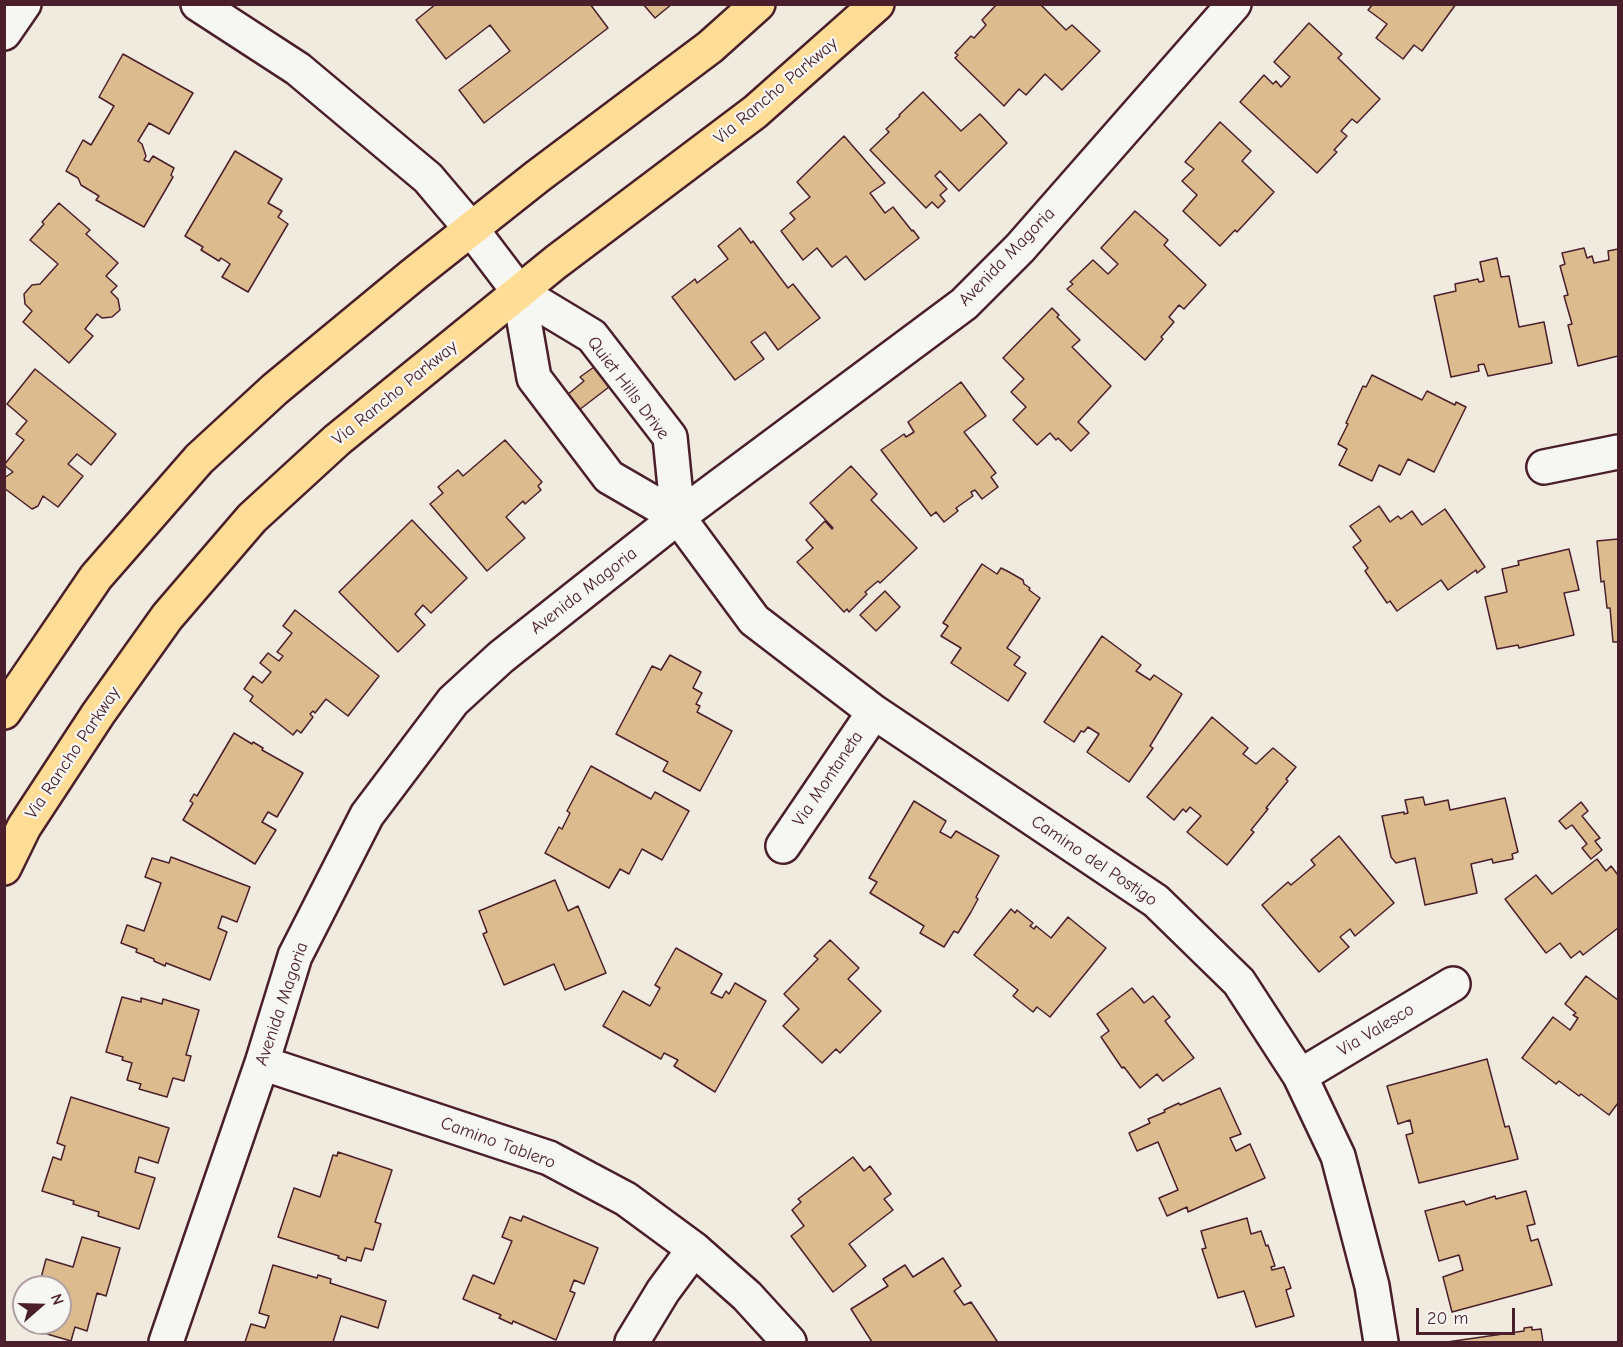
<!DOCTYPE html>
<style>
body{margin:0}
#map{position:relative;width:1623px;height:1347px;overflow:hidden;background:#f1eade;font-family:"Comic Neue",sans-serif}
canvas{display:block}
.frame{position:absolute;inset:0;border:6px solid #4a1f2b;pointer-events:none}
.north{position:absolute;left:12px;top:1275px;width:60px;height:60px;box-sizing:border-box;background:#f6f6f2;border:2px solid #b1a0a2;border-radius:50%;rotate:70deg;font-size:16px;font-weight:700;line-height:24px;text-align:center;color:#4a1f2b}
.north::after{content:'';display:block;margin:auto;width:21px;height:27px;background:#4a1f2b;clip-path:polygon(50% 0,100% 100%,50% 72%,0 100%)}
.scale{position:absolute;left:1416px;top:1308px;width:99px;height:27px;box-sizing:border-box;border:3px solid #4a1f2b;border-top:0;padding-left:8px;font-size:18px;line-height:21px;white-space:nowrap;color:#4a1f2b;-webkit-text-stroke:4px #f6f6f2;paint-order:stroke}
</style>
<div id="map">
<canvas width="1623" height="1347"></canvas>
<div class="frame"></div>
<div class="north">N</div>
<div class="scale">20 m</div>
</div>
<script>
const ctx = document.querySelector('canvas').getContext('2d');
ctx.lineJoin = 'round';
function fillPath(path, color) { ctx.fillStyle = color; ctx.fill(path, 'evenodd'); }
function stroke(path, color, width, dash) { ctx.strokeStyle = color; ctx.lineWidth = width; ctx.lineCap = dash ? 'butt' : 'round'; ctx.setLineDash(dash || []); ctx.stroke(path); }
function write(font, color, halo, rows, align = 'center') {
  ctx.font = font + ' "Comic Neue",sans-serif'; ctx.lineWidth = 4.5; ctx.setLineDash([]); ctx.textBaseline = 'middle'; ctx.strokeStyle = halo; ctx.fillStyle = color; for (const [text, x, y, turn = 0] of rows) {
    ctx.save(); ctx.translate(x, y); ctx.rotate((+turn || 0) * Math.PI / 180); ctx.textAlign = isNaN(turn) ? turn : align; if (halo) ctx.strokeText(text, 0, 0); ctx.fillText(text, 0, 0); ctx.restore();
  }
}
const building = new Path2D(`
 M 436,4 L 590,4 L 608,28 L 484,123 L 459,90 L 510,51 L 490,25 L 446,59 L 416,20 Z
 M 643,4 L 672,4 L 655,18 Z
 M 997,4 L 1040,4 L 1066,30 L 1072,25 L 1100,51 L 1062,90 L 1045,74 L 1026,95 L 1019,89 L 1004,106 L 955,58 L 958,55 L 955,53 L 971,36 L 974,38 L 986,25 L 982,20 Z
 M 1373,4 L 1456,4 L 1422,51 L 1414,45 L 1403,59 L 1376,38 L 1387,24 L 1368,10 Z
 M 1309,23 L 1342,54 L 1338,58 L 1380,99 L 1357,123 L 1352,119 L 1341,131 L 1347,136 L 1334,150 L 1337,152 L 1317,173 L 1240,102 L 1264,75 L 1273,84 L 1276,81 L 1281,87 L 1290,77 L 1274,62 Z
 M 123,54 L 193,93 L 169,134 L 149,123 L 138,141 L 142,144 L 146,156 L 144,160 L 149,162 L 153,156 L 174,168 L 171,175 L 173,177 L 144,227 L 96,200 L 99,196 L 81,185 L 78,178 L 66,171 L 83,140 L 91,145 L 114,106 L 99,97 Z
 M 923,92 L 961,131 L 980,114 L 1007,143 L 959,191 L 940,171 L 935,176 L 947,189 L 940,195 L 945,201 L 938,208 L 932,202 L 926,208 L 870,150 L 889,132 L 886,129 L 900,116 L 899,115 Z
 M 1220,122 L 1251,151 L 1242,161 L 1274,192 L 1237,232 L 1235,230 L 1220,246 L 1183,211 L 1197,195 L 1182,181 L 1194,169 L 1185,162 Z
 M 844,136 L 885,183 L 870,193 L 885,213 L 893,207 L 912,231 L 913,230 L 919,238 L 865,280 L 846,256 L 832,267 L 817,248 L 803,260 L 781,231 L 795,219 L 790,213 L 810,197 L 797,182 Z
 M 235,151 L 282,179 L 268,203 L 282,211 L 278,217 L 288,224 L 248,292 L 222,277 L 230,264 L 221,258 L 219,261 L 201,250 L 203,247 L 185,236 Z
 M 59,203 L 90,230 L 86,234 L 118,263 L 106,276 L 117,286 L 111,292 L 118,299 L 120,310 L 112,317 L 102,318 L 97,314 L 85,329 L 93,336 L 69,363 L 23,322 L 32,311 L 25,304 L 24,294 L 32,285 L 40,284 L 58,264 L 30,240 L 44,224 L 42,222 Z
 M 1135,211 L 1168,240 L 1164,245 L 1206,285 L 1184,309 L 1179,305 L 1169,317 L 1174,322 L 1161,337 L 1163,339 L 1145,360 L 1067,289 L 1073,284 L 1070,282 L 1093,260 L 1108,274 L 1118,264 L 1101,248 Z
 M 740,228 L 751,243 L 753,241 L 788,288 L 793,284 L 820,318 L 778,350 L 765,332 L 751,342 L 764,359 L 735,380 L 672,297 L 695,279 L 697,283 L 728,259 L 718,246 Z
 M 1584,248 L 1587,258 L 1592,256 L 1594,263 L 1609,260 L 1608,251 L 1618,249 L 1618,356 L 1578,366 L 1568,325 L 1572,324 L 1564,296 L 1568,295 L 1560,266 L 1565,264 L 1562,253 Z
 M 1497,258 L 1501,277 L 1509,276 L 1519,327 L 1544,322 L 1552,363 L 1488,376 L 1484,364 L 1478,365 L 1479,371 L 1451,377 L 1434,296 L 1456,291 L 1455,284 L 1478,279 L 1479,282 L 1484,281 L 1480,262 Z
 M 1052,308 L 1059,315 L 1057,317 L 1080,340 L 1072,347 L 1111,386 L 1078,422 L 1089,433 L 1071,451 L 1058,438 L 1056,440 L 1050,433 L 1037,445 L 1013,420 L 1026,407 L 1011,392 L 1024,379 L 1003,358 Z
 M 594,367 L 609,387 L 579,410 L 567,395 L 584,381 L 580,377 Z
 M 35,369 L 116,434 L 91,465 L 77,454 L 68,464 L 83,476 L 58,507 L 43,496 L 38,506 L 32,509 L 4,488 L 4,478 L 13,472 L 4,465 L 24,440 L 16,434 L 27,421 L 7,404 Z
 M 1372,375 L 1422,400 L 1427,391 L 1455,405 L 1456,402 L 1466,407 L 1434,472 L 1408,459 L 1400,475 L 1379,465 L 1372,481 L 1339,465 L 1347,449 L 1338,444 L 1348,424 L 1346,423 L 1363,386 L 1366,387 Z
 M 961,382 L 986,416 L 964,432 L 996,473 L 991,477 L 998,487 L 982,499 L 975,490 L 971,492 L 973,496 L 956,508 L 958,511 L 944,522 L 936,512 L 931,516 L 881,450 L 904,434 L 906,437 L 914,432 L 908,422 Z
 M 505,440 L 542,482 L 538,486 L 541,490 L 525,504 L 523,501 L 506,517 L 525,538 L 487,571 L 430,504 L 443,493 L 438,487 L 458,470 L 463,476 Z
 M 851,466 L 877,494 L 871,500 L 917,548 L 880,583 L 878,581 L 865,592 L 867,594 L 849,612 L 847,609 L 844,612 L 797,562 L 813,548 L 806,540 L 825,521 L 832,529 L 833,528 L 810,503 Z
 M 1379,506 L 1390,522 L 1398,516 L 1401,519 L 1412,511 L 1422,525 L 1445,509 L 1485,567 L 1477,573 L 1476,570 L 1448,590 L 1441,580 L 1397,611 L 1390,601 L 1387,603 L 1365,571 L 1368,568 L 1353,547 L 1361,541 L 1350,526 Z
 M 412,520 L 467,578 L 431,613 L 423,605 L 415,614 L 425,625 L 398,652 L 339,592 Z
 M 1618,539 L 1618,642 L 1613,642 L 1610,608 L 1607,608 L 1604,581 L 1601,582 L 1597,541 Z
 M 1569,549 L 1579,590 L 1564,593 L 1574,635 L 1519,648 L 1518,645 L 1497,649 L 1485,597 L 1507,592 L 1502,569 L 1519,565 L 1518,561 Z
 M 982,564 L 997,574 L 1001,568 L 1009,572 L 1023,580 L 1024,584 L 1030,588 L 1029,590 L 1040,598 L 1007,648 L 1020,657 L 1014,665 L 1026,673 L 1008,701 L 951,663 L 961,648 L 941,636 L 948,626 L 943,623 Z
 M 885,591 L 900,607 L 876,631 L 860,615 Z
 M 295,610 L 379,676 L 348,716 L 326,699 L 315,713 L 313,711 L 310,714 L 313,717 L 301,733 L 297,730 L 293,735 L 250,701 L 253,696 L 244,689 L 253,676 L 262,683 L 271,672 L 260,663 L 268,653 L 279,661 L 283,656 L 277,652 L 292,633 L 283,626 Z
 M 1102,636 L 1141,665 L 1136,671 L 1150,680 L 1154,675 L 1182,694 L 1150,746 L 1153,748 L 1129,782 L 1087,752 L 1099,734 L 1088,727 L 1084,732 L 1081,731 L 1074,742 L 1044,722 Z
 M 670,655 L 701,672 L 693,688 L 702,693 L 696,704 L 700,706 L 697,712 L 732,731 L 700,791 L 663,771 L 668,762 L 616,734 L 652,666 L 661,670 Z
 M 1212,717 L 1248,748 L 1243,754 L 1256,764 L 1273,748 L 1296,767 L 1286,779 L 1288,781 L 1266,808 L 1268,809 L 1251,830 L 1254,832 L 1227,865 L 1187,832 L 1201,816 L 1190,807 L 1186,812 L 1183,809 L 1174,820 L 1147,797 Z
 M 234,733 L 252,744 L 253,742 L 263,748 L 262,750 L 303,773 L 277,817 L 268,812 L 262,822 L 276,830 L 255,864 L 183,820 L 193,803 L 190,801 L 194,794 L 197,796 Z
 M 591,766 L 651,799 L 655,792 L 689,811 L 662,860 L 642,849 L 629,874 L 620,869 L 609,888 L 545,853 L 559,827 L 562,829 L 570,813 L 567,811 Z
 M 1423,797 L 1425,805 L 1448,800 L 1450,810 L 1505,798 L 1518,852 L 1512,854 L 1513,859 L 1493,863 L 1492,859 L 1471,864 L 1477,893 L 1425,905 L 1415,858 L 1396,863 L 1391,857 L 1382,816 L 1404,812 L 1404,814 L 1408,813 L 1405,800 Z
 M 914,801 L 946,821 L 940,832 L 951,838 L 956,831 L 999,856 L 976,897 L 978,899 L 971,912 L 958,933 L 954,931 L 944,947 L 920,933 L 924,926 L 870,893 L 877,882 L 869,878 Z
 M 1581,802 L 1588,811 L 1582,816 L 1600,838 L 1595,841 L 1602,850 L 1591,859 L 1582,848 L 1587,844 L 1572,825 L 1566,829 L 1559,821 Z
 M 1339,836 L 1394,903 L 1355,936 L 1350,929 L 1340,937 L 1349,947 L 1319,972 L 1262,905 L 1288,882 L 1291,885 L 1315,865 L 1311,860 Z
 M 171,857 L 250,887 L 237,922 L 222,916 L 218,928 L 227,932 L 210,980 L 166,963 L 165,966 L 154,961 L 154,959 L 136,952 L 137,949 L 121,943 L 127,925 L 144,931 L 161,883 L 145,877 L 152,858 L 169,863 Z
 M 1597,859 L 1606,871 L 1611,866 L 1618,875 L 1618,928 L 1583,955 L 1580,951 L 1571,958 L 1560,943 L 1546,953 L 1505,899 L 1536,875 L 1552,894 Z
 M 555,880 L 568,911 L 578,906 L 606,973 L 565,990 L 554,964 L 504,985 L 483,934 L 487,932 L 479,911 Z
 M 1011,909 L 1015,913 L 1017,910 L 1033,923 L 1030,926 L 1034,929 L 1036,926 L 1051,938 L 1068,917 L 1106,948 L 1050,1017 L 1037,1007 L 1033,1012 L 1013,996 L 1018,990 L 974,955 Z
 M 830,940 L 859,968 L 848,979 L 881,1011 L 840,1053 L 836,1049 L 822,1063 L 783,1026 L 799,1009 L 784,994 L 818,959 L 814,956 Z
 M 676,948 L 722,974 L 711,993 L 722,998 L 726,991 L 729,994 L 735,983 L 766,1001 L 715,1092 L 674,1066 L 678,1060 L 664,1053 L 661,1059 L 603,1026 L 623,991 L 650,1006 L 660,988 L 655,985 Z
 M 1586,976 L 1618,1000 L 1618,1103 L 1609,1115 L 1581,1094 L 1579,1096 L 1559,1081 L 1556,1084 L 1522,1058 L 1553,1017 L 1570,1030 L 1578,1018 L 1573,1015 L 1576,1013 L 1565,1004 Z
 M 1132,988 L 1144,1003 L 1153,996 L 1170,1017 L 1165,1021 L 1194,1058 L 1163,1081 L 1157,1074 L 1140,1088 L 1124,1067 L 1122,1068 L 1101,1037 L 1109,1031 L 1097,1014 Z
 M 122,997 L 141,1002 L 141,998 L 162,1004 L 163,999 L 199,1010 L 186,1055 L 191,1056 L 184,1081 L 173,1078 L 167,1097 L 139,1089 L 141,1084 L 127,1080 L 132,1063 L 122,1060 L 123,1057 L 106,1052 Z
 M 1487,1059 L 1505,1127 L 1509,1126 L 1518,1159 L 1419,1183 L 1406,1135 L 1413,1133 L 1410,1120 L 1398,1124 L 1387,1086 Z
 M 1220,1088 L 1241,1134 L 1230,1138 L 1236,1151 L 1250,1144 L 1265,1178 L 1188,1212 L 1187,1207 L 1167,1216 L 1159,1198 L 1178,1190 L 1158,1142 L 1137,1151 L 1129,1133 L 1150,1123 L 1148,1119 L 1165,1112 L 1164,1110 L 1179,1103 L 1180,1105 Z
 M 71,1097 L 169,1128 L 158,1163 L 139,1157 L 135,1172 L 155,1178 L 139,1229 L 98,1216 L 99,1212 L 73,1204 L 74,1201 L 42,1191 L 53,1157 L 61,1160 L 65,1146 L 57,1143 Z
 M 338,1152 L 392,1170 L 375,1222 L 381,1224 L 373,1250 L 365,1248 L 361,1261 L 347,1257 L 346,1261 L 338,1258 L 339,1256 L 278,1237 L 294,1188 L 320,1197 L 333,1155 L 337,1156 Z
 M 853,1157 L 864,1171 L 870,1166 L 891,1194 L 884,1199 L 893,1210 L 849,1244 L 866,1266 L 833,1292 L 791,1236 L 804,1226 L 792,1210 L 801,1202 L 798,1199 Z
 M 1526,1191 L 1535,1224 L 1527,1226 L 1531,1241 L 1538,1239 L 1552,1285 L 1452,1312 L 1443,1277 L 1463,1270 L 1459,1255 L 1439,1261 L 1425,1211 L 1464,1201 L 1466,1205 L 1495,1196 L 1496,1199 Z
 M 523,1216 L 598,1248 L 584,1284 L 574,1280 L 570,1291 L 575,1293 L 556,1340 L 513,1321 L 512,1324 L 499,1318 L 501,1315 L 463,1299 L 473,1275 L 494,1284 L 512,1241 L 502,1237 L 510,1217 L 521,1221 Z
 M 1247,1218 L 1251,1234 L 1261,1231 L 1266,1246 L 1268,1245 L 1275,1266 L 1271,1267 L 1272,1270 L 1284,1267 L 1291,1288 L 1286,1290 L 1294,1316 L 1256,1327 L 1244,1291 L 1218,1298 L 1202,1249 L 1206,1248 L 1201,1231 Z
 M 82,1237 L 120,1248 L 106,1296 L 97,1293 L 87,1331 L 75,1327 L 71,1341 L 23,1327 L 25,1323 L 60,1323 L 60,1287 L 35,1287 L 38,1278 L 41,1278 L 46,1259 L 73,1267 Z
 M 943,1258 L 961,1286 L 954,1291 L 964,1305 L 971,1302 L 997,1341 L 995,1342 L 872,1342 L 851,1309 L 888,1286 L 883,1279 L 905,1265 L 913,1277 Z
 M 273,1265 L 317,1278 L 318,1275 L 331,1279 L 330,1283 L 386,1301 L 378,1328 L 341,1316 L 333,1342 L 245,1342 L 251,1324 L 265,1328 L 269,1316 L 259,1313 Z
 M 1532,1327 L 1532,1330 L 1541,1329 L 1543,1342 L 1447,1342 L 1524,1331 L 1524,1328 Z`);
fillPath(building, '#dcbc8f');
stroke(building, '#4a1f2b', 1.5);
const minor = new Path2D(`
 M 198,4 L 298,69 L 428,178 L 472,230 L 519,292 L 592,336 L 670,437 L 678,517
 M 4,33 L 24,4
 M 519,292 L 534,378 L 609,477 L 678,517 L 754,620 L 874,712 L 1156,901 L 1239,982 L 1300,1076 L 1338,1156 L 1372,1286 L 1381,1342
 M 1544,467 L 1618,452
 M 783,846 L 874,712
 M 262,1063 L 549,1158 L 626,1199 L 694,1249 L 747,1296 L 789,1342
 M 1300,1076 L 1453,984
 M 166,1342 L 262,1063 L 295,956 L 367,815 L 453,701 L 501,657 L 678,517 L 964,304 L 1020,248 L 1234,4
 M 632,1342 L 663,1291 L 694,1249`);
const major = new Path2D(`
 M 4,712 L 96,577 L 199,459 L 275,389 L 413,275 L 538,176 L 710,47 L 758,4
 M 4,868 L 24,827 L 98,714 L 167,617 L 252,518 L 337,440 L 556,262 L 755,112 L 877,4`);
stroke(minor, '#4a1f2b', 38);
stroke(major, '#4a1f2b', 38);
stroke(minor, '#f6f6f2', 33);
stroke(major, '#ffdd96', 33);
write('18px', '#4a1f2b', '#f6f6f2', [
 ["Via Rancho Parkway",776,91,-40],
 ["Avenida Magoria",1007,257,-46],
 ["Quiet Hills Drive",628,388,53],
 ["Via Rancho Parkway",395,393,-39],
 ["Avenida Magoria",584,591,-38],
 ["Via Rancho Parkway",73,753,-56],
 ["Via Montaneta",828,779,-56],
 ["Camino del Postigo",1094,861,34],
 ["Avenida Magoria",282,1004,-71],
 ["Via Valesco",1376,1030,-31],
 ["Camino Tablero",498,1143,20]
]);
</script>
